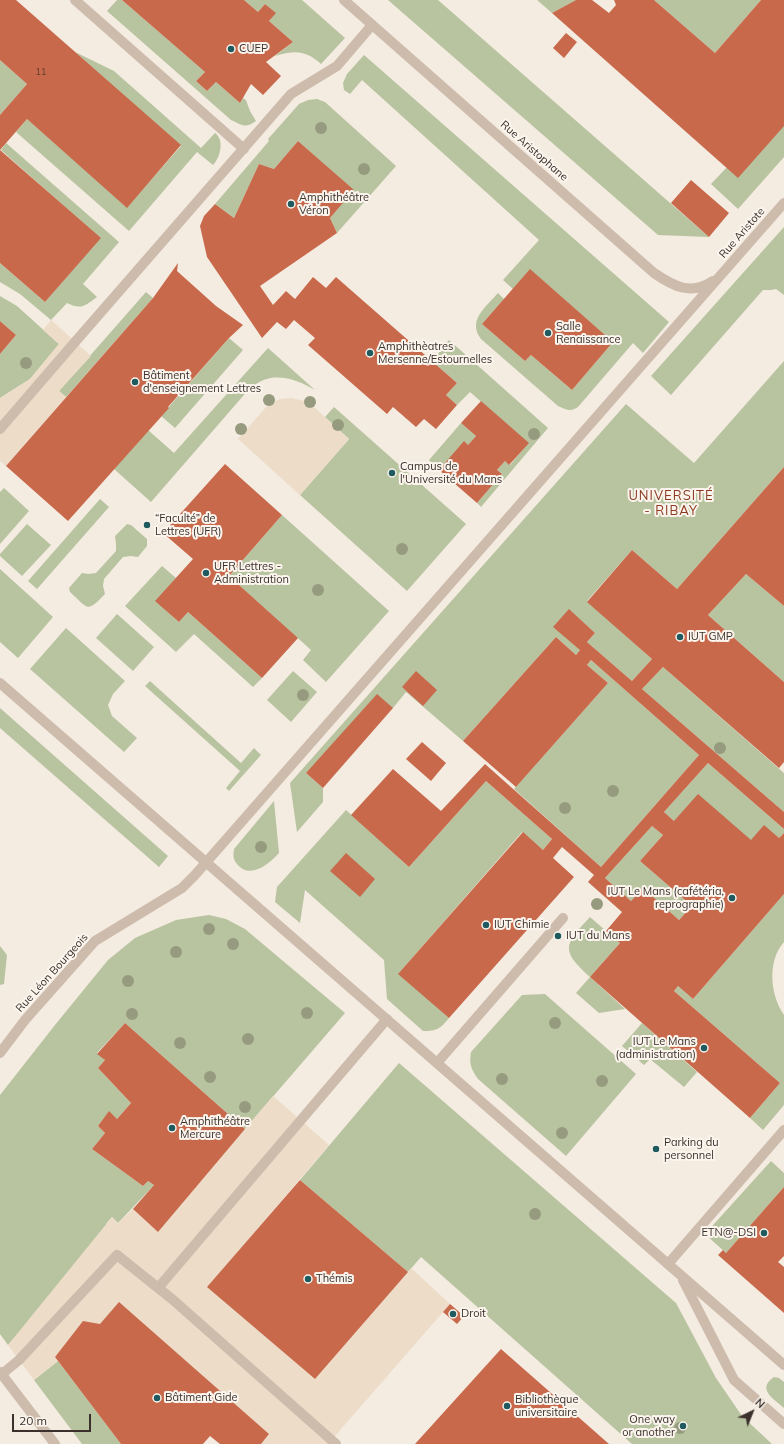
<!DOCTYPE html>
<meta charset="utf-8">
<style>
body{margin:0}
#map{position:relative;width:784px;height:1444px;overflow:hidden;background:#f4ebe1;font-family:Mulish,sans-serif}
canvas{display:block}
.north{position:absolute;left:732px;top:1392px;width:40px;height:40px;-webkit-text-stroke:3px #fbf5ee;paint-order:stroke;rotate:43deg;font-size:11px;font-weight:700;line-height:16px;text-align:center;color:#3b302b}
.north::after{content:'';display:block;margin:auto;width:14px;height:18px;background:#3b302b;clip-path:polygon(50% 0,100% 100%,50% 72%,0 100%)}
.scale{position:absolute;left:12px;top:1414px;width:79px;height:18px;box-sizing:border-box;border:2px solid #3b302b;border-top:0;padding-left:5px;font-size:12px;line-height:14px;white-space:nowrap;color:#3b302b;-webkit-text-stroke:3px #fbf5ee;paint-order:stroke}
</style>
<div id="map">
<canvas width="784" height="1444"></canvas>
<div class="north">N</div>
<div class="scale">20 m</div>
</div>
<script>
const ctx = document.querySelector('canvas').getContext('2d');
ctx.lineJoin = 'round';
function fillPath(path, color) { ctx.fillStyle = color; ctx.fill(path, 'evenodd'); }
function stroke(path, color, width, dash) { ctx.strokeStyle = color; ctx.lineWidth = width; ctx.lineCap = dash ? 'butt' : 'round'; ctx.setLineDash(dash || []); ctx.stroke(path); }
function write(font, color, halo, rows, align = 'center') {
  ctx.font = font + ' Mulish,sans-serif'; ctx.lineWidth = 4; ctx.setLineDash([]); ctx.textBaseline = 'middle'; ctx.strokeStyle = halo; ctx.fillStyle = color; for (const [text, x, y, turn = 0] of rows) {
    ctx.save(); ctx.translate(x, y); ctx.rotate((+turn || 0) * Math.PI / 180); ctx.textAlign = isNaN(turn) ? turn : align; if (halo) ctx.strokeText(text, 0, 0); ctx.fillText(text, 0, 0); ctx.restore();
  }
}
fillPath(new Path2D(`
 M 117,0 L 122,0 L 205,72 L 196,81 L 207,91 L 216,82 L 240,103 L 243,98 L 246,100 L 250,111 L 256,121 C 245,129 242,125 231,120 L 107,11 Z
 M 244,0 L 302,0 L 345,38 L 321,64 C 306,50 294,50 275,56 L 293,42 L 269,21 L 275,13 L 265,4 L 258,12 Z
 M 388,0 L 438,0 L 709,237 L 658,235 Z
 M 537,0 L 576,0 L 552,13 Z
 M 654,0 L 761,0 L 715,53 Z
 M 75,52 L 114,71 L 201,148 L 215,133 C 225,140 220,158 213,165 L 197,152 L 129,231 L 16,132 L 27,119 L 127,207 L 181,146 Z
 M 364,55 L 669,322 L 643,353 L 633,343 L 578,407 C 571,412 566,410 558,406 L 481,339 C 467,320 486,307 498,293 L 504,299 L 482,324 L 525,361 L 531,355 L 572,390 L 613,342 L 530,270 L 513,289 L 503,280 L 539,240 L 362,80 L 350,94 L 344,90 L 343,83 L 347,74 Z
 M 0,60 L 27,84 L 0,115 Z
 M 317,99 L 325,102 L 396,166 L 337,233 L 330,218 L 353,190 L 298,141 L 274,169 L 259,164 L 234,218 L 215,204 L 269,141 L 268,139 L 299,104 L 308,100 Z
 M 784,107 L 784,157 L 738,209 L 711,184 Z
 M 6,143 L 119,242 L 83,284 L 97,297 C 85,306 81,310 67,303 L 51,320 L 20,294 L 0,282 L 0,263 L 45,302 L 100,238 L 1,150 Z
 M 784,227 L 784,295 L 776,289 L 771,290 L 763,290 L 671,395 L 651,376 Z
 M 146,292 L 153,298 L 66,397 L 59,391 Z
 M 0,296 L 17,306 L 59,344 L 30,379 L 0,398 L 0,354 L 16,335 L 0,321 Z
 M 229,338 L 243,350 L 175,428 L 161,416 Z
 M 449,340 L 548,428 L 481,507 L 477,503 L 502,474 L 497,470 L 505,461 L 510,465 L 528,443 L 470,392 L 457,405 L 446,395 L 457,383 L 432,361 Z
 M 268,348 L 315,390 C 302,382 283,374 267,379 C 261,380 255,385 250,388 L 151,502 L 114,469 L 148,430 L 174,453 Z
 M 784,361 L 784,467 L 677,589 L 632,550 L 587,601 L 652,659 L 632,681 L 587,642 L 595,633 L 569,610 L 580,650 L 576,655 L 556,637 L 463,741 L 406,692 L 393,708 L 306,773 L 323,788 L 323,802 L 297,832 L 290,783 L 626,404 L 694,463 Z
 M 334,407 L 466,524 L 407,591 L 300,495 L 349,439 L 325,417 Z
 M 461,423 L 476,436 L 468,445 L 439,470 L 429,460 Z
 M 4,488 L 29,511 L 0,544 L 0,492 Z
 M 100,499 L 109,507 L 37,589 L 28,581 Z
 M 282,515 L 389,611 L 326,682 L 303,660 L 311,650 L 229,576 Z
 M 27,524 L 51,545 L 22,576 L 0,556 L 0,554 Z
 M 127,524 L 131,525 L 147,539 L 147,546 L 138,557 L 131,556 L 123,557 L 104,579 L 103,586 L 105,594 C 86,614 88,608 70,592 L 69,588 L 82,573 L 89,574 L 96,573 L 116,551 L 116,544 L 115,536 Z
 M 162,566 L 176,578 L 156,601 L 179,622 L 188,612 L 262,678 L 253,687 L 194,634 L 176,652 L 125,606 Z
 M 0,569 L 53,617 L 18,658 L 0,642 Z
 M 746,574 L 784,606 L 784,682 L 708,615 Z
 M 117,614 L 154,647 L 133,671 L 96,638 Z
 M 66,628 L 125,681 L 113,694 L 108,705 L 112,716 L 137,738 L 124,752 L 30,669 Z
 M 591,660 L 699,755 L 601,867 L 514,789 L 608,683 L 587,665 Z
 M 663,667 L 784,773 L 784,812 L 642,689 Z
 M 293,671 L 317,692 L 291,722 L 267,700 Z
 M 150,681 L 241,763 L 254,748 L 261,755 L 229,791 L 226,788 L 240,771 L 145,686 Z
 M 0,708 L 168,856 L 159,867 L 0,728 Z
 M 708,763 L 784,829 L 784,833 L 779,838 L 751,840 L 674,821 L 664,812 Z
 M 486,781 L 552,839 L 543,850 L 522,832 L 399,973 L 449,1018 C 440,1029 437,1031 423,1031 L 387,999 L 384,960 L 305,890 L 300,923 L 275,902 L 277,887 L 346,810 L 409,867 Z
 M 274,801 L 279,853 C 269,864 250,880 237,864 C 233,859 233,855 234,849 Z
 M 652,826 L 663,835 L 640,861 L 692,906 L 679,920 L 643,888 L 631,901 L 605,878 Z
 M 784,894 L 784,942 C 767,961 770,995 784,1015 L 784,1105 L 763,1130 L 750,1118 L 780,1083 L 674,991 L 678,986 L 693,999 Z
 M 209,915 L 226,919 L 245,929 L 345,1013 L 245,1129 L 125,1023 L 97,1053 L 105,1060 L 98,1068 L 131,1103 L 117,1119 L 109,1112 L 98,1126 L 105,1133 L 92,1149 L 143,1186 L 148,1181 L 154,1185 L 118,1223 L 112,1217 L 106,1224 L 117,1251 L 13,1339 L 8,1345 L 0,1334 L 0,1095 L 55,1025 L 108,960 L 135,938 L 176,920 Z
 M 590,917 L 620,943 L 590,977 L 625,1009 L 599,1013 L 576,993 L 590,977 C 560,950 564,945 590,917 Z
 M 0,946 L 7,955 L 4,984 L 0,985 Z
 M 545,994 L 636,1074 L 566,1156 L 478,1079 C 471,1069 469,1064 471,1052 L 522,995 Z
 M 642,1023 L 697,1072 L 684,1087 L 650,1059 L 644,1065 L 622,1046 Z
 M 399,1063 L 676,1303 L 716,1378 L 742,1416 L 772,1444 L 632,1444 L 421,1257 L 408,1272 L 300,1180 Z
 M 771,1161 L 784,1173 L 784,1187 L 726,1253 L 705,1234 Z
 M 58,1361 L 121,1444 L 82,1444 L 34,1380 Z
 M 774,1377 L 779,1378 L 784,1382 L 784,1408 C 774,1399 756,1389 774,1377 Z`), '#b8c4a0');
fillPath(new Path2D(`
 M 51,320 L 91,356 L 59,391 L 66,397 L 6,466 L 0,461 L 0,398 L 30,379 L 59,344 L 43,330 Z
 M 292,398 L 304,401 L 315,408 L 349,439 L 300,495 L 238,439 L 268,405 L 280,399 Z
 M 273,1096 L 329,1145 L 208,1287 L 315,1379 L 411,1268 L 450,1304 L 328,1444 L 261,1444 L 269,1434 L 119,1303 L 100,1324 L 83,1321 L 55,1357 L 58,1361 L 34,1380 L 8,1345 L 112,1217 L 118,1223 L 133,1209 L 158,1231 Z`), '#ecdcc8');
fillPath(new Path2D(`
 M 0,0 L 16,0 L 181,145 L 127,208 L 27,119 L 0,150 L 101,238 L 45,302 L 0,263 L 0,115 L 27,84 L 0,60 Z
 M 122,0 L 244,0 L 258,12 L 265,4 L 276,13 L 269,21 L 293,42 L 266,62 L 281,76 L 263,95 L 251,84 L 240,103 L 216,82 L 207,91 L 196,81 L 205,72 Z
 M 576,0 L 592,0 L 609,13 L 616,5 L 614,0 L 654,0 L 715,53 L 761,0 L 784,0 L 784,126 L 738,178 L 552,13 Z
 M 566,33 L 577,42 L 564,58 L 553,48 Z
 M 298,141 L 354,190 L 330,218 L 337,233 L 260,286 L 273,305 L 286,291 L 295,299 L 313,277 L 326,288 L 336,277 L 457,383 L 446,395 L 457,405 L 436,429 L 424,419 L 416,427 L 393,407 L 387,414 L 308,345 L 315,338 L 294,320 L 286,329 L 277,322 L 262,338 L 207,257 L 200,226 L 204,216 L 215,204 L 234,218 L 259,164 L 274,169 Z
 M 691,180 L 729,213 L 709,237 L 671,203 Z
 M 178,263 L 177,271 L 216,306 L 243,325 L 229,338 L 168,407 L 169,408 L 68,521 L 6,466 L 153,298 Z
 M 530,269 L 613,342 L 572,390 L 531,355 L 525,361 L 482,324 Z
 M 0,321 L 16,335 L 0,354 Z
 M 481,401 L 529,443 L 509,465 L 505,461 L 497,470 L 502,474 L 477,503 L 439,470 L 464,441 L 468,445 L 476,436 L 461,423 Z
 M 225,464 L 282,515 L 229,576 L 298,638 L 262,678 L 188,612 L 179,622 L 155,601 L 193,559 L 163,533 Z
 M 784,467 L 784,606 L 746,574 L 708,615 L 784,682 L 784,762 L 779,768 L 663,667 L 642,689 L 784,812 L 784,829 L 708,763 L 664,812 L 674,821 L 698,794 L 751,840 L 764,825 L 779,838 L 784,833 L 784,894 L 693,999 L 678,986 L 674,991 L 780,1083 L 750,1118 L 590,977 L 620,943 L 606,931 L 622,912 L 588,882 L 594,875 L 562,847 L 553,858 L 574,877 L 449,1018 L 398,974 L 523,832 L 543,850 L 552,839 L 486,781 L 409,867 L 351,815 L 393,769 L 441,811 L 485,764 L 601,867 L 699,755 L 591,660 L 587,665 L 608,683 L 516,787 L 463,741 L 556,637 L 576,655 L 580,650 L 553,627 L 569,609 L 595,633 L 587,642 L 632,681 L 652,659 L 587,602 L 632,550 L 677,589 ZM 652,826 L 663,835 L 640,861 L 692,906 L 679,920 L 643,888 L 631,901 L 605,878 Z
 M 416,671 L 437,690 L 423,706 L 402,687 Z
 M 377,694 L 393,708 L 323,788 L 306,773 Z
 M 422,742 L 446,763 L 431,781 L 406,759 Z
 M 346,853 L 375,879 L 360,897 L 330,871 Z
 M 125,1023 L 245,1129 L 158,1232 L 133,1209 L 154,1185 L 148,1181 L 143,1186 L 92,1149 L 105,1133 L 98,1126 L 109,1111 L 117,1119 L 131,1103 L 98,1068 L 105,1060 L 97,1054 Z
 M 300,1180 L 408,1272 L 315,1379 L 207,1287 Z
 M 784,1187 L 784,1256 L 778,1262 L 784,1267 L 784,1313 L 718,1255 L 723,1250 L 726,1253 Z
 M 119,1302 L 269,1434 L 261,1444 L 220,1444 L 210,1436 L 203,1444 L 121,1444 L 55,1357 L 83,1321 L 100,1324 Z
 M 450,1304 L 464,1316 L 457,1324 L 443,1312 Z
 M 501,1349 L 609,1444 L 415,1444 Z`), '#c8694b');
stroke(new Path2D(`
 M 75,0 L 244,149
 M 75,342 L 291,94 L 337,66 L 372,25
 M 437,1063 L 563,918
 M 668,1264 L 784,1130`), '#cdbbac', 10);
stroke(new Path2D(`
 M 0,429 L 75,342
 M 158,1288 L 387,1019
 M 2,1374 L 19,1360 L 117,1255 L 172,1299 L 336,1444`), '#cdbbac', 10);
stroke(new Path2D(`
 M 344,0 L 654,273 C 673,286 691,296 713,281
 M 0,683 L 784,1365
 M 0,1053 L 25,1020 L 95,941 L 182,888 L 195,875 L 784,203
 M 683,1280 L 734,1380 L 784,1424
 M 0,1372 L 55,1444`), '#cdbbac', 10);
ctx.fillStyle = '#969b7f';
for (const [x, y] of [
 [321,128],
 [364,169],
 [26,363],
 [269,400],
 [310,402],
 [338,425],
 [241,429],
 [534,434],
 [402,549],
 [318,590],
 [303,695],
 [720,748],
 [613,791],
 [565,808],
 [261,847],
 [597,904],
 [209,929],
 [233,944],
 [176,952],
 [128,981],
 [307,1013],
 [132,1014],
 [555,1023],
 [248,1039],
 [180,1043],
 [210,1077],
 [502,1079],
 [602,1081],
 [245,1107],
 [562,1133],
 [535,1214],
 [680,1428]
]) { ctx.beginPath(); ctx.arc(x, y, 6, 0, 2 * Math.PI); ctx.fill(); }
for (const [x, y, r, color] of [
 [231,49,4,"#1f5a5e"],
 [291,204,4,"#1f5a5e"],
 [548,333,4,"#1f5a5e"],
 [370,353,4,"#1f5a5e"],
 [135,382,4,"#1f5a5e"],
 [392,473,4,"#1f5a5e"],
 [147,525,4,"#1f5a5e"],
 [206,573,4,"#1f5a5e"],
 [680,637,4,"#1f5a5e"],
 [732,898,4,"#1f5a5e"],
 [486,925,4,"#1f5a5e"],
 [558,936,4,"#1f5a5e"],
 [704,1048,4,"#1f5a5e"],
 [172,1128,4,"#1f5a5e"],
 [656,1149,4,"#1f5a5e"],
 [764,1233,4,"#1f5a5e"],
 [308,1279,4,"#1f5a5e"],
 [453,1314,4,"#1f5a5e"],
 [157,1398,4,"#1f5a5e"],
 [507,1406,4,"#1f5a5e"],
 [683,1426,4,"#1f5a5e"]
]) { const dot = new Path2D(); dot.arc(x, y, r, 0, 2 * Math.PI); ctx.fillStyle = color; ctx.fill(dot); stroke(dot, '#fbf5ee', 1.5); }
write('9px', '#5e3e33', null, [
 ["11",41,72]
]);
write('11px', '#3b302b', '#fbf5ee', [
 ["CUEP",239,49],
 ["Amphithéâtre",299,198],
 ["Véron",299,211],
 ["Salle",556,327],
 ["Renaissance",556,340],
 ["Amphithèatres",378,347],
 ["Mersenne/Estournelles",378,360],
 ["Bâtiment",143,376],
 ["d'enseignement Lettres",143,389],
 ["Campus de",400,467],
 ["l'Université du Mans",400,480],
 ["“Faculté” de",155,519],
 ["Lettres (UFR)",155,532],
 ["UFR Lettres -",214,567],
 ["Administration",214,580],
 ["IUT GMP",688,637],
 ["IUT Le Mans (cafétéria,",724,892,"right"],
 ["reprographie)",724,905,"right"],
 ["IUT Chimie",494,925],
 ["IUT du Mans",566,936],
 ["IUT Le Mans",696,1042,"right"],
 ["(administration)",696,1055,"right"],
 ["Amphithéâtre",180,1122],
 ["Mercure",180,1135],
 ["Parking du",664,1143],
 ["personnel",664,1156],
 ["ETN@-DSI",756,1233,"right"],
 ["Thémis",316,1279],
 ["Droit",461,1314],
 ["Bâtiment Gide",165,1398],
 ["Bibliothèque",515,1400],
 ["universitaire",515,1413],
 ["One way",675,1420,"right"],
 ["or another",675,1433,"right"]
], 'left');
write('11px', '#3b302b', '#fbf5ee', [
 ["Rue Aristophane",534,151,41],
 ["Rue Aristote",742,233,-49],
 ["Rue Léon Bourgeois",52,973,-48]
]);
ctx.letterSpacing = '1px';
write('13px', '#8c3b22', '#fbf5ee', [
 ["UNIVERSITÉ",671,496],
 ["- RIBAY",671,511]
]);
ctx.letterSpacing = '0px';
</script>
